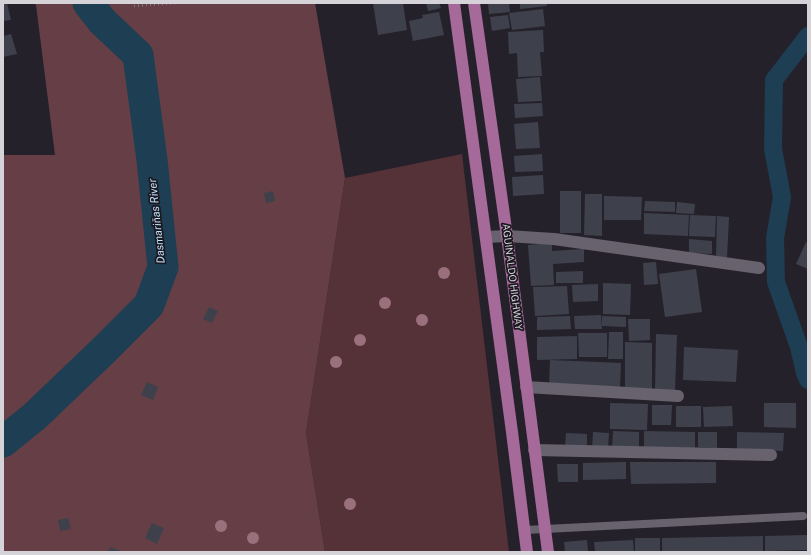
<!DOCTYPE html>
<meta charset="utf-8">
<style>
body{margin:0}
#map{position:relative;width:811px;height:555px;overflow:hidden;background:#25212b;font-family:"Public Sans",sans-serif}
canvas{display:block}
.frame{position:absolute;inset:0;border:4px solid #d5d2d8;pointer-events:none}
</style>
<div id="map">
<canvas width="811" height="555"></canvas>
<div class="frame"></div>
</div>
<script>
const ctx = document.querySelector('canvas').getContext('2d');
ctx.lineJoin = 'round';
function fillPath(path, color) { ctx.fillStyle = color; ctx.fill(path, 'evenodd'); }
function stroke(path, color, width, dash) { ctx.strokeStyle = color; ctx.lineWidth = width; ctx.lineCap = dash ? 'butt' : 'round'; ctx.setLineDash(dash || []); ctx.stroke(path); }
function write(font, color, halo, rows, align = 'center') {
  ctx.font = font + ' "Public Sans",sans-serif'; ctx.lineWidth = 3.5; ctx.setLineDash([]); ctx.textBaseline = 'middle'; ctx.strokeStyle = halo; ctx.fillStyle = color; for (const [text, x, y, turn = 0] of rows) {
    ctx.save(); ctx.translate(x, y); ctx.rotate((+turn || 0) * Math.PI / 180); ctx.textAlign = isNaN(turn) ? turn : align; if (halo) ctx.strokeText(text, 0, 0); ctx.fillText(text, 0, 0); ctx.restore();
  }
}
fillPath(new Path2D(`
 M 462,154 L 509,552 L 325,552 L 306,433 L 345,178 Z`), '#543238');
fillPath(new Path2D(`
 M 34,3 L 315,3 L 345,178 L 306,433 L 325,552 L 3,552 L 3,155 L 55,155 L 36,5 Z`), '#653f45');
stroke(new Path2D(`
 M 808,36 L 774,80 L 773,149 L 782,197 L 775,238 L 776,282 L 799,347 L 805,373 L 808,380`), '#1d3e53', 18);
stroke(new Path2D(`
 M 3,442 L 35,416 L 104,350 L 149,305 L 163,267 L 152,160 L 138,55 L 102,21 L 88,3`), '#1d3e53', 31);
fillPath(new Path2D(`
 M 3,3 L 7,3 L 11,20 L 3,21 Z
 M 373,3 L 403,3 L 407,30 L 378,35 Z
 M 426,3 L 439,3 L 441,8 L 428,11 Z
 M 488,3 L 509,3 L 510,12 L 489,14 Z
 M 520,3 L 547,3 L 547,6 L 520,9 Z
 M 543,9 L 545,26 L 512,30 L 509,13 Z
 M 439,12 L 444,35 L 413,41 L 409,21 L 423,18 L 422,15 Z
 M 508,15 L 510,28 L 492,31 L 490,17 Z
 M 543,30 L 544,52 L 540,52 L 542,76 L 518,77 L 517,53 L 509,54 L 508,32 Z
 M 11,34 L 17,54 L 3,57 L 3,36 Z
 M 540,77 L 542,101 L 518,102 L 516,79 Z
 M 542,103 L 543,116 L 515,118 L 514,104 Z
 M 538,122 L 540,148 L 516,149 L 514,124 Z
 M 542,154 L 543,171 L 515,172 L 514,156 Z
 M 543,175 L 544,194 L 513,196 L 512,177 Z
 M 273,191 L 275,201 L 266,203 L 264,193 Z
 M 560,191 L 581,191 L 581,233 L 560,233 Z
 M 585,194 L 602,194 L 602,236 L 584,235 Z
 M 604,196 L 642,197 L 641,220 L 604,220 Z
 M 645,201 L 675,202 L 675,212 L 644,211 Z
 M 677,202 L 695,204 L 694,214 L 676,213 Z
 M 644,213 L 689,215 L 688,236 L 644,234 Z
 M 690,215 L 716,216 L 715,237 L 689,236 Z
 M 717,216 L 729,217 L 727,258 L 716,258 Z
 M 689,239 L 712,241 L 712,254 L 689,253 Z
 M 806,242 L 808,243 L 808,269 L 796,264 Z
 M 552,243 L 552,251 L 584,249 L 584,262 L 553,264 L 554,285 L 531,286 L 528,245 Z
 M 656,262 L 658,284 L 644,285 L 643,263 Z
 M 696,269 L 702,312 L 665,317 L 659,274 Z
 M 583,271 L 583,283 L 556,283 L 556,272 Z
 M 603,283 L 631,284 L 630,315 L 603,314 Z
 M 598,284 L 598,301 L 573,302 L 572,285 Z
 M 567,286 L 569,314 L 535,316 L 533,287 Z
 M 209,307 L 218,311 L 212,323 L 203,319 Z
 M 601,315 L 602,329 L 575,329 L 574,316 Z
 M 570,316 L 571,329 L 537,330 L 537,317 Z
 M 602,316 L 626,317 L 626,327 L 602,326 Z
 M 628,319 L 650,319 L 650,340 L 629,341 Z
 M 609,332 L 623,332 L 623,359 L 608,359 Z
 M 578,333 L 607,333 L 607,357 L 579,357 Z
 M 656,334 L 677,335 L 675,391 L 655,391 Z
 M 577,336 L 577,359 L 537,360 L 537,337 Z
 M 625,342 L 652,343 L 652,389 L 625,389 Z
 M 684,347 L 738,350 L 736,382 L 683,380 Z
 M 550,360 L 621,363 L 620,389 L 549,386 Z
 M 147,382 L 158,387 L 153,400 L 141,395 Z
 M 610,403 L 648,404 L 647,430 L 610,429 Z
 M 764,403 L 796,403 L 796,428 L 764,427 Z
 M 652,405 L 672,405 L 671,425 L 652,425 Z
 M 676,406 L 701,406 L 701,427 L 676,427 Z
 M 732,406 L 733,426 L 704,427 L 703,407 Z
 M 613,431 L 639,432 L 639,449 L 612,449 Z
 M 644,431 L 695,432 L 695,448 L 644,447 Z
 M 593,432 L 609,433 L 608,450 L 592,449 Z
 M 698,432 L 717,432 L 717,448 L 698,447 Z
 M 737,432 L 784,433 L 783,451 L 737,449 Z
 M 566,433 L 587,434 L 587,448 L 565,447 Z
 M 626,462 L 626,479 L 583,480 L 583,463 Z
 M 630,462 L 716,462 L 716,483 L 631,484 Z
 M 557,464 L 578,464 L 578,482 L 558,482 Z
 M 68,518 L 71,529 L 60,531 L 58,520 Z
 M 152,523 L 164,528 L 157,544 L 145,538 Z
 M 807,535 L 808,550 L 765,551 L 765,536 Z
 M 763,536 L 763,552 L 662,552 L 662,538 Z
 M 635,538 L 660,538 L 660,552 L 635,552 Z
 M 587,540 L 588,552 L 565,552 L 564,542 Z
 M 633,540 L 634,552 L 595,552 L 594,542 Z
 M 110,547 L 124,552 L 108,552 Z`), '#3e414c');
stroke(new Path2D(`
 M 134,6 L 176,3`), '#7d7a82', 2.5, [1, 3]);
stroke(new Path2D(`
 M 525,530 L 803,516`), '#67626d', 8);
stroke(new Path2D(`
 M 486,237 L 507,236 L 554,239 L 759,268
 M 526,387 L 678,396
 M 534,450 L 771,455`), '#67626d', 12);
stroke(new Path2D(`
 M 454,3 L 512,432 L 527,552
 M 474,3 L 507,236 L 548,552`), '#a5699a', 12);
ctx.fillStyle = '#99707b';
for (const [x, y] of [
 [444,273],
 [385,303],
 [422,320],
 [360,340],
 [336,362],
 [350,504],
 [221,526],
 [253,538]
]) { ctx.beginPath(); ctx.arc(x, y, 6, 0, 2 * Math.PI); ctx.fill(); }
write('10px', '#d5d2d8', '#1c1821', [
 ["AGUINALDO HIGHWAY",512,277,83]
]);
write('italic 11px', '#c0e3fc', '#1c1821', [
 ["Dasmariñas River",157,221,-96]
]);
</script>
